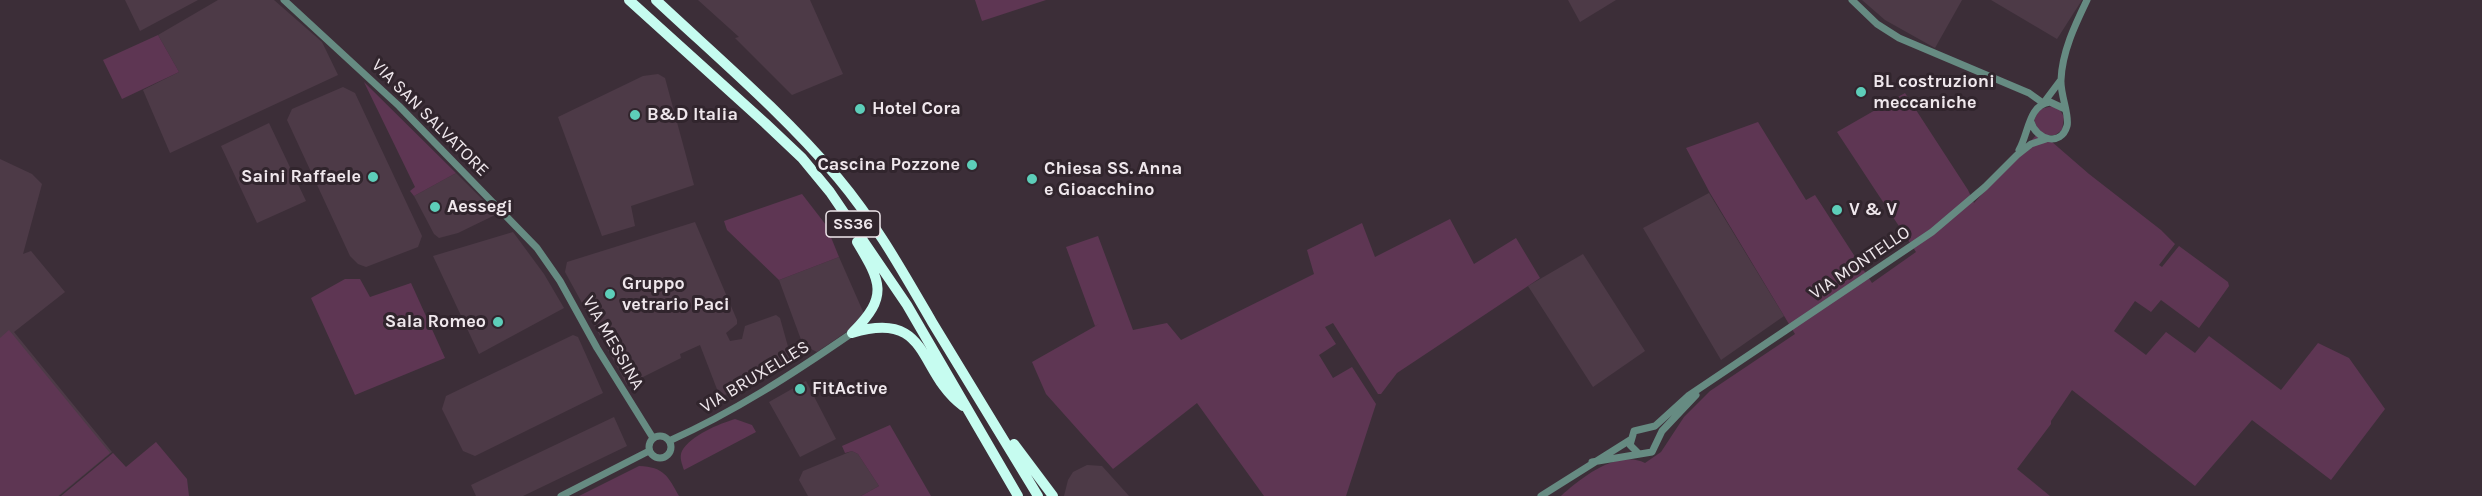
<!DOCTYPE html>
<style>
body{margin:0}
canvas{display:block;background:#3c2e38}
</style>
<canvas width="2482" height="496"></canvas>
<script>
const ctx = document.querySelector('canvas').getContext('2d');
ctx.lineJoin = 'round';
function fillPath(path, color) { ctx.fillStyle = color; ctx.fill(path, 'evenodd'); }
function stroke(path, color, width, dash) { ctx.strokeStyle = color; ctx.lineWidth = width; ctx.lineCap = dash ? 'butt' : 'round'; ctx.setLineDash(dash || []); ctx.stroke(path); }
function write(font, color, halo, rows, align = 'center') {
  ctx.font = font + ' Karla,sans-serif'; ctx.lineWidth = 6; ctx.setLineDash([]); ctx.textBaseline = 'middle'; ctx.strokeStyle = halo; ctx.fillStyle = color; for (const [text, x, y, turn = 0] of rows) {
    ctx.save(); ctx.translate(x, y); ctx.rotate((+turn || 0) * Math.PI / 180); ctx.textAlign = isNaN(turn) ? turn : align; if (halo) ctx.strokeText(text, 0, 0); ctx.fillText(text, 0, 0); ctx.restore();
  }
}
fillPath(new Path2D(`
 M 125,0 L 198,0 L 140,31 Z
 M 218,0 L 274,0 L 322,42 L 338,75 L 170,153 L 143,90 L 179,72 L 158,35 Z
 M 698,0 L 810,0 L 843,74 L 792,95 L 735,38 L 739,37 Z
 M 1568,0 L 1616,0 L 1580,22 Z
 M 1862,0 L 1962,0 L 1935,48 L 1885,20 Z
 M 1991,0 L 2082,0 L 2057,39 Z
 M 658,74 L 665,78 L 694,185 L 631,206 L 635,226 L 602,236 L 558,117 L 643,76 Z
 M 343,87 L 355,93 L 422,236 L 418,247 L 366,267 L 358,264 L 350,256 L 287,120 L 292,109 Z
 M 269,123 L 306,201 L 257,223 L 221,146 Z
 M 0,159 L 32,174 L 42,184 L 23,254 L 31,251 L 65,292 L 14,332 L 112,452 L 59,496 L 0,496 Z
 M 456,173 L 492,209 L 495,215 L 458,233 L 439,238 L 434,234 L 414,196 Z
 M 1709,193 L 1784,316 L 1721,360 L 1643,228 Z
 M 695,222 L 737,320 L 737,324 L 726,333 L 730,341 L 742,339 L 745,326 L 776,315 L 780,318 L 792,361 L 789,366 L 757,383 L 755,382 L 720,397 L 700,345 L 680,354 L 681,358 L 627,385 L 565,272 L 567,262 Z
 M 513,232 L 544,274 L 564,308 L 479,354 L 433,256 Z
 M 1583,254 L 1645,351 L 1593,387 L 1528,286 Z
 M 839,257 L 865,316 L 861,322 L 817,352 L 803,345 L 779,280 Z
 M 573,335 L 578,337 L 603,393 L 475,456 L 463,451 L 442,409 L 446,396 Z
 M 806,381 L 836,439 L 800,457 L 769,402 Z
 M 614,417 L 627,446 L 523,496 L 476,496 L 471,485 Z
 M 852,451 L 858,454 L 879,486 L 861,496 L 808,496 L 799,480 L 803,471 Z
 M 1087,465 L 1102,466 L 1129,496 L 1064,496 L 1068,480 L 1073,472 Z`), '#4d3a47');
fillPath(new Path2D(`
 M 975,0 L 1046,0 L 982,21 Z
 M 158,35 L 179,72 L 122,99 L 103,60 Z
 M 364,82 L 456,173 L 414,196 L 410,191 L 415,187 Z
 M 1905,93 L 1968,190 L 1974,203 L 2039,132 L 2034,120 L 2040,109 L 2053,106 L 2060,110 L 2064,117 L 2062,130 L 2055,135 L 2044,135 L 2089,174 L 2161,230 L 2175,244 L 2159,265 L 2162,267 L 2179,246 L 2228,282 L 2229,286 L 2199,328 L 2161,300 L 2151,312 L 2135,301 L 2114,331 L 2146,355 L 2166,332 L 2195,353 L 2209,336 L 2281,390 L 2318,343 L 2349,358 L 2385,409 L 2331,480 L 2252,420 L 2195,486 L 2072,390 L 2051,421 L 2051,424 L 2017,469 L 2050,496 L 1561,496 C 1581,478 1617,449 1645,463 L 1661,452 L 1684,417 L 1710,391 L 1795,334 L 1710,193 L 1686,148 L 1758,122 L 1806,200 L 1815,195 L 1872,283 L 1916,252 L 1837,132 Z
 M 802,194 L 826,225 L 839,257 L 779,280 L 727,230 L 724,221 Z
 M 1450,219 L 1474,264 L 1516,238 L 1540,278 L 1397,373 L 1381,394 L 1378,394 L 1333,323 L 1325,327 L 1336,344 L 1319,355 L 1333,378 L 1352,367 L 1376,404 L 1346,496 L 1264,496 L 1197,403 L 1113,469 L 1046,394 L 1032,362 L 1099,324 L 1095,326 L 1066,247 L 1098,236 L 1133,330 L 1167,323 L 1181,340 L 1314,274 L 1307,250 L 1362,223 L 1375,257 Z
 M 345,279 L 360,279 L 370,297 L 411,283 L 445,358 L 355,395 L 311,298 Z
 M 9,330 L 110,453 L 58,496 L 0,496 L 0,338 Z
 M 735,419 L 752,425 L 756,432 L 684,470 C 682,464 679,457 682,451 C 691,435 719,424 735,419 Z
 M 890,425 L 931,496 L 861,496 L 879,486 L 858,454 L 852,451 L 845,453 L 842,446 Z
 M 156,442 L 187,479 L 189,496 L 61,496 L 113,453 L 126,467 Z
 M 639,466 C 664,467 668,476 679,496 L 579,496 Z`), '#5e3653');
stroke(new Path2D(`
 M 284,0 L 399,106 L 537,248 L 560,281 L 597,348 L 653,438
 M 1852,0 L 1877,24 L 1899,38 L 2029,93 L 2043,103
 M 2045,101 L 2060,81
 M 2031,122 C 2036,140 2061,147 2067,126 C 2070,116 2060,94 2061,80 C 2062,52 2075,25 2087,0
 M 2019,150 C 2029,133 2028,105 2050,102 L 2065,109
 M649 447a11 11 0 1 1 22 0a11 11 0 1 1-22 0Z
 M 669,441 C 734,412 794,373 852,333
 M 1639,454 L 1630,445 L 1634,431 L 1655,426 L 1688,396 L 1932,232 L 1985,187 L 2017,155 L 2031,144 L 2046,139
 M 1592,462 L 1652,452 L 1662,431 L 1696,395
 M 561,496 L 649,451
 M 1541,496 L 1630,440`), '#668b82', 7);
stroke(new Path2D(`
 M 629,0 L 765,123 L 802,158 L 830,192 L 907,305 L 1018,496
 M 656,0 C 718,58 783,113 838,178 C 875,222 903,272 932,322 C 967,380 1003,438 1038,496
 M 853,332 C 889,296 881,282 857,242
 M 852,333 C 931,309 917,372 963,406
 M 1014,444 L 1053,496`), '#c6fcf0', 10);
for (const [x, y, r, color] of [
 [1861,92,6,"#5dceb9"],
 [860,109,6,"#5dceb9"],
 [635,115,6,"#5dceb9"],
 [972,165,6,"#5dceb9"],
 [373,177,6,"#5dceb9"],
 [1032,179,6,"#5dceb9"],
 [435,207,6,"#5dceb9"],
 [1837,210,6,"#5dceb9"],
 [610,294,6,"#5dceb9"],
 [498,322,6,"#5dceb9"],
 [800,389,6,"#5dceb9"]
]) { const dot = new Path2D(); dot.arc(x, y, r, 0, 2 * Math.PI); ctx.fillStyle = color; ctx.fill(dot); stroke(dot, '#31252d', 2); }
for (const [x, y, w] of [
 [853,224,54]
]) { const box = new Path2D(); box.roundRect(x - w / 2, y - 13, w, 26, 4.5); ctx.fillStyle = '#31252d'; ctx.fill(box); stroke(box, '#efe7ec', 1.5); }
write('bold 16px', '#efe7ec', null, [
 ["SS36",853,224]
]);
write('bold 18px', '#efe7ec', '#31252d', [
 ["BL costruzioni",1873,82],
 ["meccaniche",1873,103],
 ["Hotel Cora",872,109],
 ["B&D Italia",647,115],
 ["Cascina Pozzone",960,165,"right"],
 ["Chiesa SS. Anna",1044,169],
 ["e Gioacchino",1044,190],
 ["Saini Raffaele",361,177,"right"],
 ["Aessegi",447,207],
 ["V & V",1849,210],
 ["Gruppo",622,284],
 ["vetrario Paci",622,305],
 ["Sala Romeo",486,322,"right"],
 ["FitActive",812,389]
], 'left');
write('18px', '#efe7ec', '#31252d', [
 ["VIA SAN SALVATORE",430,118,45],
 ["VIA MONTELLO",1860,263,-34],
 ["VIA MESSINA",613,343,60],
 ["VIA BRUXELLES",755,377,-31]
]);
</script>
